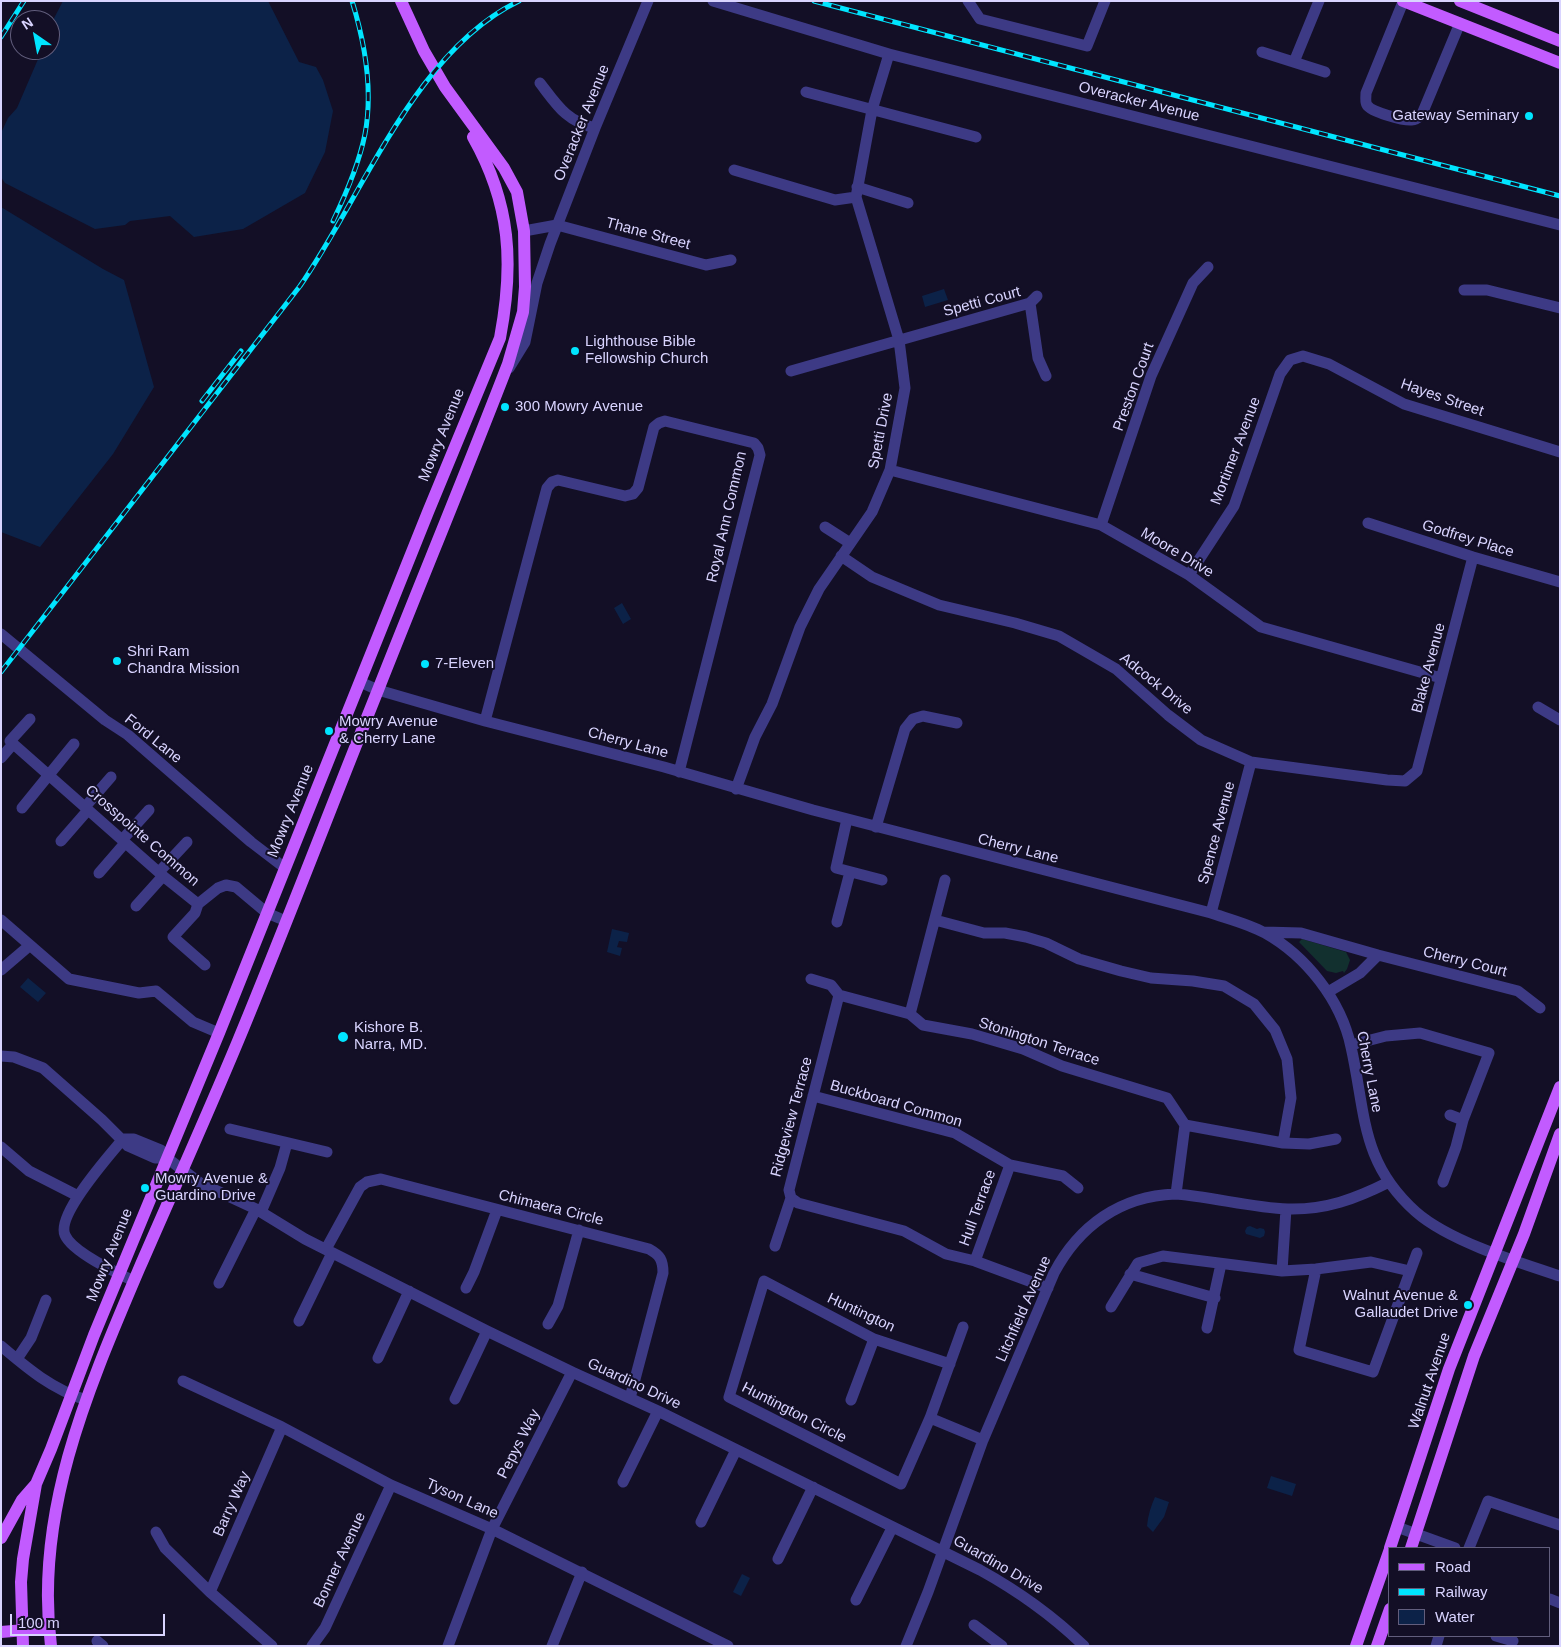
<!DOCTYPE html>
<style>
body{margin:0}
#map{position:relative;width:1561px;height:1647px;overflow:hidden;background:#130f26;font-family:Arial,sans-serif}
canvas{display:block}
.frame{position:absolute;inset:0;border:2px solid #d9d4ff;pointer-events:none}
.legend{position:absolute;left:1388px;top:1547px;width:162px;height:90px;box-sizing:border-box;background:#130f26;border:1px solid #625e7d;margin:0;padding:6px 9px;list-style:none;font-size:15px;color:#d9d4ff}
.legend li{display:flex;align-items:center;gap:10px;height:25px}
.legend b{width:25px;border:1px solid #625e7d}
.north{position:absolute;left:10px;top:10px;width:50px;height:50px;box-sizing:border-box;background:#130f26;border:1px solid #625e7d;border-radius:50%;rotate:327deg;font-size:14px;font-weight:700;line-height:20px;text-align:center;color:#d9d4ff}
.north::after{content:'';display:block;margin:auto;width:18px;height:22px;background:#00e5ff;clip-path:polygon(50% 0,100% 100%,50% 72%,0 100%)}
.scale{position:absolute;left:10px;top:1614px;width:155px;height:22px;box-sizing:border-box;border:2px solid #d9d4ff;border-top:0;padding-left:6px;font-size:15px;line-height:18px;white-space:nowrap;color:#d9d4ff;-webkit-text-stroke:4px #130f26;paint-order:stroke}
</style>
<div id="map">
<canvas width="1561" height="1647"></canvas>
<div class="frame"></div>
<ul class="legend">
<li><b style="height:6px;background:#c25bff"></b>Road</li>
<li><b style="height:6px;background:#00e5ff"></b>Railway</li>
<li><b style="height:14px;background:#0c2248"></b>Water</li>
</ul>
<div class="north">N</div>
<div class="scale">100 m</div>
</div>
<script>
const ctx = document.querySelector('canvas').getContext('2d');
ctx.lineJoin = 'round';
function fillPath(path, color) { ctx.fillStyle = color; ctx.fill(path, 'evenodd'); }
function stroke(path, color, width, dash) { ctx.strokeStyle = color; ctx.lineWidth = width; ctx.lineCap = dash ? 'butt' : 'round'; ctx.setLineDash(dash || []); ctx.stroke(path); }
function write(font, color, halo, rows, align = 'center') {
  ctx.font = font + ' Arial,sans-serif'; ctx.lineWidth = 4; ctx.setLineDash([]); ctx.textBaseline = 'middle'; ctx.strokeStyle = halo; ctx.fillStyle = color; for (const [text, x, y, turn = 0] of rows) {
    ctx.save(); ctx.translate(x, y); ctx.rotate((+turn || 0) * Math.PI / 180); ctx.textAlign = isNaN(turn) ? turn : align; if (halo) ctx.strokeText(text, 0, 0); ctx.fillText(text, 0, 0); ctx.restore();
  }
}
fillPath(new Path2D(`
 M 1302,939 L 1346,952 L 1350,960 L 1347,969 L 1344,973 L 1343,971 L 1336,973 L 1327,971 L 1299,942 Z`), '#12302f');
fillPath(new Path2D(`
 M 63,1 L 268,1 L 299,62 L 316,67 L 323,80 L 333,111 L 325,152 L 305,193 L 243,229 L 194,237 L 170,216 L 130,221 L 125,225 L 95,229 L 5,183 L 1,177 L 1,133 L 8,118 L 17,108 L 42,50 L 50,50 L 50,26 Z
 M 1,207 L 103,269 L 124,280 L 154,387 L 113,454 L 40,547 L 1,532 Z
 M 944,289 L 948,300 L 925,307 L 922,296 Z
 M 622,603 L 631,619 L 623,624 L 614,608 Z
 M 612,929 L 629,933 L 627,942 L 619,941 L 617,947 L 622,948 L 620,956 L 607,952 Z
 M 28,978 L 46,993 L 38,1002 L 20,987 Z
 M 1250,1226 L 1257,1229 L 1260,1228 L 1264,1229 L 1265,1232 L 1264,1236 L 1260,1238 L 1246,1234 L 1245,1231 L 1247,1227 Z
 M 1271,1476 L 1296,1484 L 1292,1496 L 1267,1488 Z
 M 1155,1497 L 1169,1502 L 1164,1517 L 1153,1532 L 1147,1526 C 1148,1515 1151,1506 1155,1497 Z
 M 742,1574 L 750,1578 L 741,1596 L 733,1592 Z`), '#0c2248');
stroke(new Path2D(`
 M 713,1 L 889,54 L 1560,225
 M 968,1 L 980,19 L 1087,46 L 1105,1
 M 1403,2 L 1366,93 C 1366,97 1365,102 1367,105 C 1371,112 1404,121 1412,120 C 1417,120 1419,117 1422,114 L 1460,23
 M 1262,52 L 1325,72
 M 1294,62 L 1319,1
 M 540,83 C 557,105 566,121 595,128
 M 806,92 L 976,137
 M 734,170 L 835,200 L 856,197
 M 857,187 L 908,203
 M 524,231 L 557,225 L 706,265 L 731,260
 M 1464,290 L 1487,290 L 1560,308
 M 1030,303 L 1038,358 L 1046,376
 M 509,368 L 525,342 L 537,283 L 550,244 L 595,128 L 648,1
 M 791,371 L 1030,303 L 1037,296
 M 890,470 L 1101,525 L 1189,575 L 1261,627 L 1441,678
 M 1368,523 L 1473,557 L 1560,582
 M 1101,525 L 1151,376 L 1193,283 L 1208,267
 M 825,527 L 850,543
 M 841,556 L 872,577 L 939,605 L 1015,623 L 1059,636 L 1116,669 L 1168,715 L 1201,740 L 1251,762 L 1387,780 L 1405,781 L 1417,771 L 1473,557
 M 1189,575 L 1234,506 L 1280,374 L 1290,360 L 1303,356 L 1329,364 L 1404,404 L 1560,452
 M 1,634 L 105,720 L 128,735 L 251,842 L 285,868
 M 360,682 L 378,690 L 485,721 L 664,767 L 813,810 L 1211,913 C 1229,919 1249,924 1265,933 C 1306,956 1341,1000 1351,1047 C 1366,1113 1360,1162 1416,1212 C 1449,1241 1517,1262 1560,1276
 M 1538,707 L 1560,720
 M 30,719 L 10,741 L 163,876 L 198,904
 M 485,721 L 547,488 L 552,482 L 558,480 L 625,496 L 633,494 L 638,488 L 654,427 L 659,423 L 665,421 L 754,443 L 758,448 L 760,455 L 679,772
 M 1,758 L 13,744
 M 736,789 L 755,737 L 772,704 L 800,627 L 819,589 L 872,512 L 890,470 L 905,388 L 899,340 L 856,197 L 872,110 L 889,54
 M 85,807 L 111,777
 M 22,808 L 74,744
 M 847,819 L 836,868 L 882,880
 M 876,827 L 905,729 L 913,719 L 923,716 L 957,723
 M 122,840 L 149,810
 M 61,841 L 88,810
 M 159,872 L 187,842
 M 99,873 L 125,843
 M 198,904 L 218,888 L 226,885 L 236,887 L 267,913 L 286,921
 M 198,904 L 195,913 L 173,937 L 205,965
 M 136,906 L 163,876
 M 1211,913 L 1251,762
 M 1,920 L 69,979 L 139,993 L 156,991 L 193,1022 L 219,1033
 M 935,920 L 984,933 L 1005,933 L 1026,937 L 1046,943 L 1079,959 L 1121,971 L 1151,978 L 1193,981 L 1224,986 L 1254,1004 L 1275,1030 L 1287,1059 L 1291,1098 L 1283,1143
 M 837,922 L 850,872
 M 1264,932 L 1301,933 L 1378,955 L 1518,991 L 1540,1008
 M 1,970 L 29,946
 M 811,979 L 831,985 L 839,995 L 910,1014 L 923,1025 L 972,1034 L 1023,1049 L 1062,1066 L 1167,1098 L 1185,1125 L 1176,1194
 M 1328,992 L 1360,973 L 1378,955
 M 910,1014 L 945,880
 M 1351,1045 L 1386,1036 L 1420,1033 L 1489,1053 L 1463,1120 L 1456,1147 L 1443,1182
 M 1,1056 L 14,1057 L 43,1068 L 102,1120 L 128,1146 L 155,1158 L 167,1158
 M 813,1096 L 955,1133 L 1010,1165 L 1063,1176 L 1078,1188
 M 1450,1115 L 1463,1120
 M 1185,1125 L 1283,1143 L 1309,1144 L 1336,1139
 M 230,1129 L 327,1152
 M 123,1139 L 134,1139 L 161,1150 L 167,1158 L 200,1183 L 256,1209 L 305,1239 L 487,1331 L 572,1372 L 658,1411 L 980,1570 C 1018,1591 1052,1615 1084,1646
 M 123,1139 C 109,1156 56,1215 65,1235 C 72,1252 117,1273 134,1281
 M 1,1147 L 29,1171 L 78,1196
 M 791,1198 L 798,1203 L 904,1231 L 946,1254 L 975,1261 L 1048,1288
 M 261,1212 L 280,1168 L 287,1143
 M 775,1246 L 791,1198 L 789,1190 L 839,995
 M 326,1249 L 360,1187 L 367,1182 L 381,1179 L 649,1249 C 660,1255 663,1260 663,1273 L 630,1398
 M 975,1261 L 1010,1165
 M 1316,1269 L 1299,1350 L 1373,1372 L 1417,1253
 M 1282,1271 L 1286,1209
 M 1130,1274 L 1215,1298
 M 219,1283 L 256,1209
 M 466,1288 L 474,1272 L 497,1210
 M 1111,1307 L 1138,1263 L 1163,1256 L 1282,1271 L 1316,1269 L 1371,1262 L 1410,1271
 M 299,1321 L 332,1253
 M 548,1324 L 558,1306 L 579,1230
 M 1207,1328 L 1221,1264
 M 1,1346 C 28,1369 52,1389 86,1400
 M 378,1358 L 409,1291
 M 17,1359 L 31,1338 L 46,1300
 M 950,1364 L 874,1339 L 764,1281 L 729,1397 L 901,1484 L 930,1418 L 963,1327
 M 183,1381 L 282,1427 L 391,1485 L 492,1529 L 728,1646
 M 455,1399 L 487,1331
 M 851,1400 L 874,1339
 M 930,1418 L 983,1440
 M 623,1482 L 658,1411
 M 701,1522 L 736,1450
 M 1397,1527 L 1455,1548
 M 156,1532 L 165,1548 L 210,1592 L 272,1646
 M 1469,1548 L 1488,1501 L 1560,1525
 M 778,1559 L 813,1487
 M 210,1592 L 282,1427
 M 1550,1599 L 1560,1603
 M 856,1600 L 892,1528
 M 974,1625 L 1002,1646
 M 1496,1636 L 1513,1641
 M 97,1641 L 103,1646
 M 312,1646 L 325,1628 L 391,1485
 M 448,1646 L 492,1529 L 572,1372
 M 552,1646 L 582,1572
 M 906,1646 L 928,1592 L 983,1440 L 1054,1273 C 1079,1226 1120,1196 1175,1194 C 1183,1194 1192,1196 1201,1197 C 1229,1201 1259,1208 1288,1209 C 1326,1210 1355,1199 1389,1182
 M 1436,1646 L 1439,1636`), '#3d3a85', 11);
stroke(new Path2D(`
 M 1403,1 L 1560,63
 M 1460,1 L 1560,41
 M 1,1538 L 22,1500 L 36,1484
 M 1390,1548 L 1449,1369 L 1560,1087
 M 1411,1548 L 1474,1356 L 1524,1234 L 1560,1134
 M 1,1632 L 49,1628
 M 23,1646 L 21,1582 L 23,1559 L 36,1484 L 51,1449 L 94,1335 L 219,1033 L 428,512 L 500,338 C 514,264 511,204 473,137
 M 51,1646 C 34,1512 88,1389 139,1269 C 172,1193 206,1118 238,1041 C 286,925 331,807 378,690 C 421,581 466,473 508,364 L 523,312 L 525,287 L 524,231 L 517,192 L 504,168 L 445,87 L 424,51 L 401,1
 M 1356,1646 L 1390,1549
 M 1377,1646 L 1390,1609`), '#c25bff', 12);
const rail = new Path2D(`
 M 814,1 L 1560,196
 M 1,37 L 24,1
 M 333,221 C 346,194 359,164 365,134 C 373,91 365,43 352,1
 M 202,401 L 241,351
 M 1,672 L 300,286 C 363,195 415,51 519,1`);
stroke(rail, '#00e5ff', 5);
stroke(rail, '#130f26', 3, [9]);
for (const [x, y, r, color] of [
 [1529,116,5,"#00e5ff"],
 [575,351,5,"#00e5ff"],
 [505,407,5,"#00e5ff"],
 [117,661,5,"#00e5ff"],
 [425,664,5,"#00e5ff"],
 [329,731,5,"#00e5ff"],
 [343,1037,6,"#00e5ff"],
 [145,1188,5,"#00e5ff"],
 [1468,1305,5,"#00e5ff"]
]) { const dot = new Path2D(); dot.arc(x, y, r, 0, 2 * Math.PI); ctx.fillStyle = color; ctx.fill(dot); stroke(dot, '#130f26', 2); }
write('15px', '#d9d4ff', '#130f26', [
 ["Overacker Avenue",1139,102,14],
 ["Overacker Avenue",582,123,-68],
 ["Thane Street",648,234,15],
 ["Spetti Court",982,302,-15],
 ["Preston Court",1134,387,-70],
 ["Hayes Street",1442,398,19],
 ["Spetti Drive",881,431,-79],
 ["Mowry Avenue",442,435,-68],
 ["Mortimer Avenue",1236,451,-69],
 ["Royal Ann Common",727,517,-77],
 ["Godfrey Place",1468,539,17],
 ["Moore Drive",1177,553,31],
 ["Blake Avenue",1429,668,-75],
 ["Adcock Drive",1156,684,39],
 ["Ford Lane",153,739,39],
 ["Cherry Lane",628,743,15],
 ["Mowry Avenue",291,811,-68],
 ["Spence Avenue",1217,833,-75],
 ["Crosspointe Common",142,836,41],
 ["Cherry Lane",1018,849,14],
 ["Cherry Court",1465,962,14],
 ["Stonington Terrace",1039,1042,18],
 ["Cherry Lane",1369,1072,79],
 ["Buckboard Common",896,1104,16],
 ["Ridgeview Terrace",792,1117,-75],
 ["Chimaera Circle",551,1208,14],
 ["Hull Terrace",978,1208,-70],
 ["Mowry Avenue",110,1255,-68],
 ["Litchfield Avenue",1024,1309,-66],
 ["Huntington",861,1313,25],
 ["Walnut Avenue",1430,1381,-71],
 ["Guardino Drive",634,1384,25],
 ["Huntington Circle",794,1413,27],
 ["Pepys Way",519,1444,-63],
 ["Tyson Lane",462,1499,24],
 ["Barry Way",232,1504,-66],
 ["Bonner Avenue",340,1560,-65],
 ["Guardino Drive",998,1565,30]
]);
write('15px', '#d9d4ff', '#130f26', [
 ["Gateway Seminary",1519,116,"right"],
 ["Lighthouse Bible",585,342],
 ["Fellowship Church",585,359],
 ["300 Mowry Avenue",515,407],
 ["Shri Ram",127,652],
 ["Chandra Mission",127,669],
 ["7-Eleven",435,664],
 ["Mowry Avenue",339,722],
 ["& Cherry Lane",339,739],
 ["Kishore B.",354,1028],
 ["Narra, MD.",354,1045],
 ["Mowry Avenue &",155,1179],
 ["Guardino Drive",155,1196],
 ["Walnut Avenue &",1458,1296,"right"],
 ["Gallaudet Drive",1458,1313,"right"]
], 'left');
</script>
